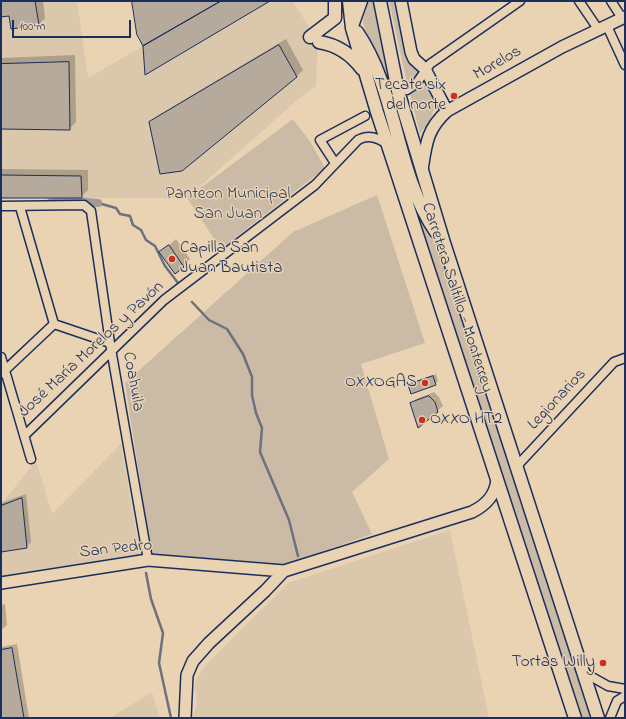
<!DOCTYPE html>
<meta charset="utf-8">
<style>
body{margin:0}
#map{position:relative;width:626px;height:719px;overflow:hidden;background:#e9d3b2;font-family:"Indie Flower",sans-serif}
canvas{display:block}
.frame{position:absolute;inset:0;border:2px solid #1b2f5e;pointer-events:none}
.scale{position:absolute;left:12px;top:20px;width:119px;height:18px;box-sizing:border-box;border:2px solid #1b2f5e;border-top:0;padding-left:5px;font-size:12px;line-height:14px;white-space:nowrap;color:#1b2f5e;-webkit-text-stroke:3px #e9d3b2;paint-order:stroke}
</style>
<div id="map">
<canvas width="626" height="719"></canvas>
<div class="frame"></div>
<div class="scale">100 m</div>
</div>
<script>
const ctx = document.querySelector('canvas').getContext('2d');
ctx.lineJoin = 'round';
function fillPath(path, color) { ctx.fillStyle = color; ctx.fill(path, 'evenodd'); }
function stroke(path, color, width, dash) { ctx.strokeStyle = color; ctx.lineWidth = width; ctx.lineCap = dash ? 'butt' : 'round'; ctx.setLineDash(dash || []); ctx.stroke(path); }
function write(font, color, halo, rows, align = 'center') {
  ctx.font = font + ' "Indie Flower",sans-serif'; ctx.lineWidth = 3; ctx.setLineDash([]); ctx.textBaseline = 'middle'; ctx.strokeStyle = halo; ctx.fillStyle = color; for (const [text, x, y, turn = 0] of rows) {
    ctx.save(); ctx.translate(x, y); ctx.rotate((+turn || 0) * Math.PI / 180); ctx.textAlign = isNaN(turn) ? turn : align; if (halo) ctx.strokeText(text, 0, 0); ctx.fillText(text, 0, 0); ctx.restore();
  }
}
fillPath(new Path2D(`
 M 1,1 L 77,1 L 88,78 L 221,1 L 292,1 L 318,40 L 316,86 L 296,101 L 187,198 L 1,198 Z
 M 121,444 L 140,555 L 1,579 L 1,504 L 36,461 L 52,514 Z
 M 450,530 L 489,718 L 193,718 L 197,704 L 195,683 L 204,667 L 288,583 Z
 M 152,692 L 160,718 L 110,718 Z`), '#dac7ac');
fillPath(new Path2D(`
 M 369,1 L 375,1 L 411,161 L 377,51 L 366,38 L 363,20 Z
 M 389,1 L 398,1 L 410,63 L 420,68 L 417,76 L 407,83 Z
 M 370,74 L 375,76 L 417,204 L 440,251 L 592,718 L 582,718 Z
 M 427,84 C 439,106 434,116 420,134 L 410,93 Z
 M 293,119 L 311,143 L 325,168 L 221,249 L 187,198 Z
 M 377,195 L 425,343 L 361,364 L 389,459 L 352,492 L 372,534 L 278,567 L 154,556 L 151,552 L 125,383 L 293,232 Z`), '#cbbba6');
fillPath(new Path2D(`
 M 1,1 L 43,1 L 45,18 L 39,24 L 10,14 L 1,16 Z
 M 286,39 L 303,70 L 296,77 L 150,123 L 157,116 Z
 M 75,55 L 76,122 L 69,129 L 1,128 L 1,58 Z
 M 1,169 L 88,170 L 88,190 L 81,197 L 1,197 Z
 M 176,239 L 190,259 L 183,266 L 161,252 Z
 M 436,374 L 438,381 L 435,384 L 409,385 L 412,382 Z
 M 434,392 L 439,397 L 443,406 L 418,426 L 411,403 L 416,399 Z
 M 26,494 L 31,542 L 26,547 L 1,551 L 1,503 Z
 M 5,604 L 7,625 L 1,630 L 1,605 Z
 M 17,644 L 29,718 L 1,718 L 1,647 Z`), '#0003');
stroke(new Path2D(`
 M 98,203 L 116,208 L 120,214 L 130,216 L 133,225 L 141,230 L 146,240 L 155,246 L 165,266 L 178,283
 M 192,302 L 209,320 L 227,329 L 243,354 L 252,377 L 252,395 L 256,413 L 262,428 L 260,452 L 289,520 L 298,556
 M 146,573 L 151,599 L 163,633 L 159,663 L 171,718`), '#6c707f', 2.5);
stroke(new Path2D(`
 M 51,202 L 75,201 L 98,203`), '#a29b95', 8);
const building = new Path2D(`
 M 1,1 L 35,1 L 39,25 L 11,29 L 9,16 L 1,17 Z
 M 132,1 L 221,1 L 143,46 L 137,35 Z
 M 221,1 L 270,1 L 145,75 L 143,46 Z
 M 279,45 L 297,77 L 182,171 L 160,174 L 149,122 Z
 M 69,62 L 70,130 L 1,129 L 1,64 Z
 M 1,175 L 81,176 L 82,198 L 1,198 Z
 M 169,245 L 184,267 L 175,274 L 159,252 Z
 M 433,376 L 436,385 L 411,394 L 408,385 Z
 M 429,396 L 435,402 L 438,412 L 418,428 L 410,403 Z
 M 22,498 L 27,548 L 1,552 L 1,506 Z
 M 12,648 L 24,718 L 1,718 L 1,650 Z`);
fillPath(building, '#b6aa9d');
stroke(building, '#1b2f5e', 1);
const street = new Path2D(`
 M 579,1 L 598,29
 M 611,1 L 622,18
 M 607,26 L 625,65
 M 407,90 L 416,84 L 430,64 L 520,1
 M 335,163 L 320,140 L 365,116
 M 1,206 L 84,205 L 91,211 L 110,343 L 148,560
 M 20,207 L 54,324
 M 54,324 L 110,343
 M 1,357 L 31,459
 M 2,373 L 54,324
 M 25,435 L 164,300 L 315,185 L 358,140 C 368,134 379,138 388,145
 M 516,467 L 614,362 L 625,358
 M 583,672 L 608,686 L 625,689
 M 610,718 L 617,701 L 625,696`);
const secondary = new Path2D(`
 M 401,1 L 411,52 L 414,59 L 425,69 L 447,111
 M 422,170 C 426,144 427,129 447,111 L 562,47 L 625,17
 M 1,583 L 148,560 L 284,571 L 472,512 C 486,505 495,496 497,480
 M 185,718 L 187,675 L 193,661 L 209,643 L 265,591 L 284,571`);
const primary = new Path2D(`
 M 349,1 L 352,28 L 377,112 L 575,718
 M 380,1 L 398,91 L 444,243 L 598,718
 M 352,26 L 361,1
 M 357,32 C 398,92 395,173 436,232
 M 310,37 L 335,18 L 335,1
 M 319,42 C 338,45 351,54 362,69`);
stroke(street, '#1b2f5e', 11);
stroke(secondary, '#1b2f5e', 14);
stroke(primary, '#1b2f5e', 15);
stroke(street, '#e9d3b2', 8);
stroke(secondary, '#e9d3b2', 11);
stroke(primary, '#e9d3b2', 12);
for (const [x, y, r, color] of [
 [454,96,4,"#c8321e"],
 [172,259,4,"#c8321e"],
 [425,383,4,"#c8321e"],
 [422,420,4,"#c8321e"],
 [603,663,4,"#c8321e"]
]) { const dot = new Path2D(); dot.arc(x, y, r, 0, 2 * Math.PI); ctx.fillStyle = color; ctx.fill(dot); stroke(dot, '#e9d3b2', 1.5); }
write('17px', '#1b2f5e', '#e9d3b2', [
 ["Morelos",498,64,-30],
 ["Carretera Saltillo - Monterrey",456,298,72],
 ["José María Morelos y Pavón",92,350,-43],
 ["Coahuila",132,382,80],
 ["Legionarios",558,400,-47],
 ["San Pedro",116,550,-6]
]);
write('17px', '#1b2f5e', '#e9d3b2', [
 ["Tecate six",446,86],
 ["del norte",446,106],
 ["Capilla San",180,249,"left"],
 ["Juan Bautista",180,269,"left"],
 ["OXXOGAS",417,383],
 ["OXXO HT2",430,420,"left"],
 ["Tortas Willy",595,663]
], 'right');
write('17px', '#354469', '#e9d3b2', [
 ["Panteon Municipal",228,195],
 ["San Juan",228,215]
]);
</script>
